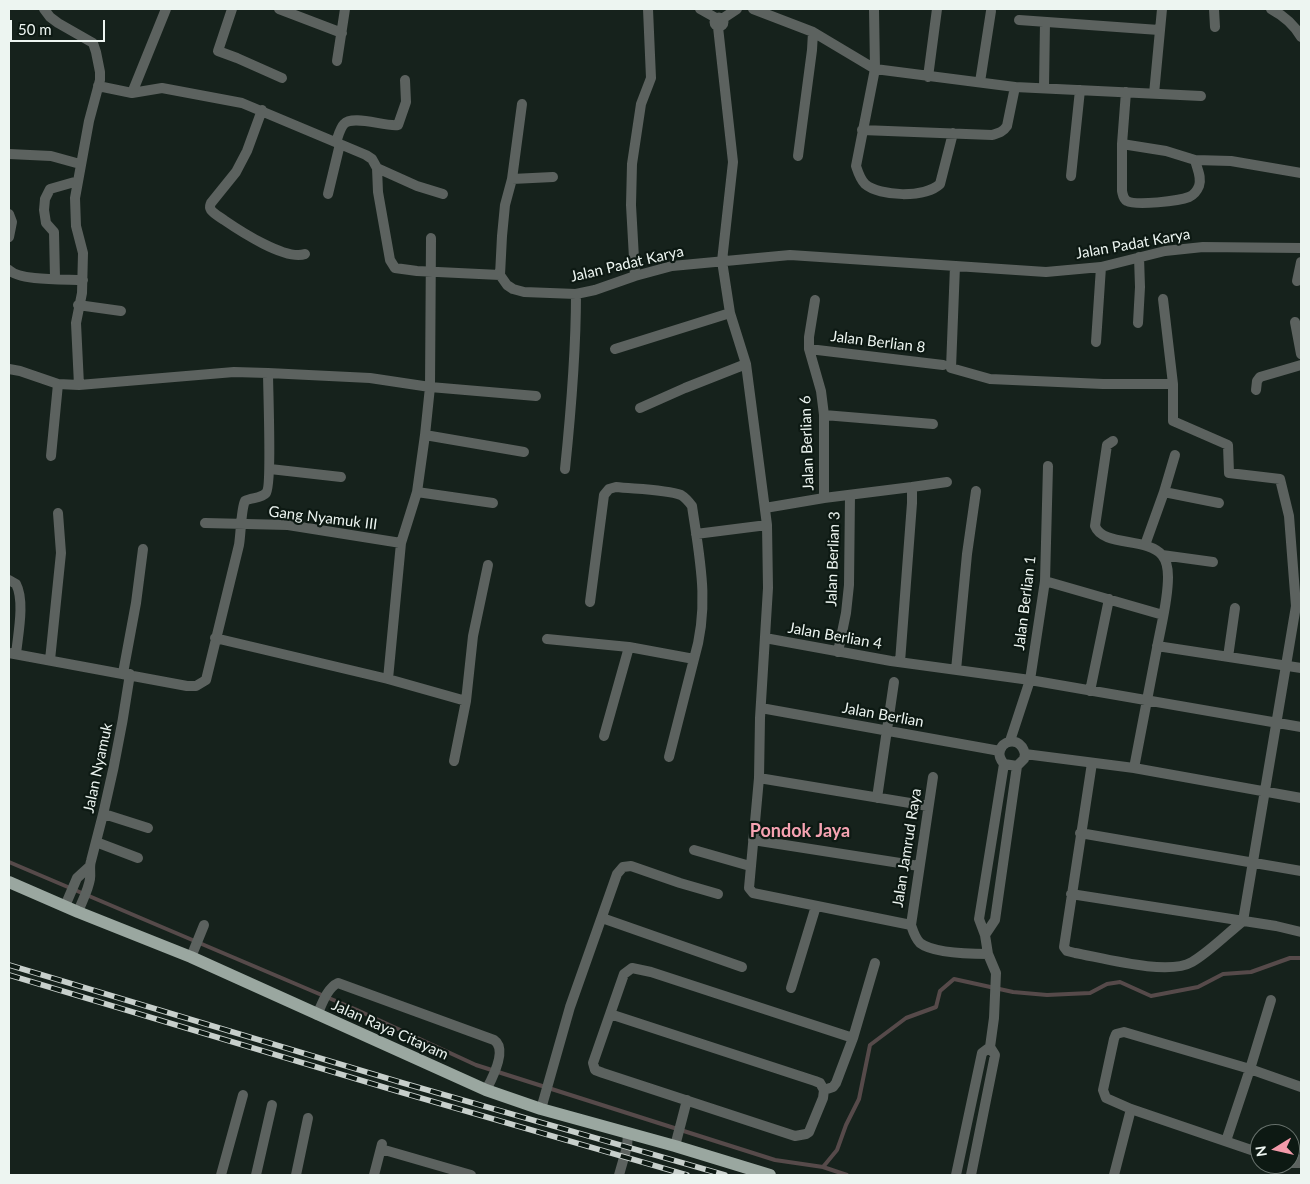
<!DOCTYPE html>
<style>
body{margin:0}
#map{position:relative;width:1310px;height:1184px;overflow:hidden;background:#16221c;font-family:Lato,sans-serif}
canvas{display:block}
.frame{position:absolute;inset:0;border:10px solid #edf5f1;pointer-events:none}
.north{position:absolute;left:1250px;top:1124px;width:50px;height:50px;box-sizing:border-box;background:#0d1913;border:1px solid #67716c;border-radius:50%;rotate:261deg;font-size:14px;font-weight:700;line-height:20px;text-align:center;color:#edf5f1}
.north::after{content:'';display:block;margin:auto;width:18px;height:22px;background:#f39aaa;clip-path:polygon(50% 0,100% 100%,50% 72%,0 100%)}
.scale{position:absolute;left:10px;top:20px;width:95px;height:22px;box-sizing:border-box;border:2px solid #edf5f1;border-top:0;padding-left:6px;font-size:15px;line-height:18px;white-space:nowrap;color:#edf5f1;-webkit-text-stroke:4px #0d1913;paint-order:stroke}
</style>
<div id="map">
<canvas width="1310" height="1184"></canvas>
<div class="frame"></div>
<div class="north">N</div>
<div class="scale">50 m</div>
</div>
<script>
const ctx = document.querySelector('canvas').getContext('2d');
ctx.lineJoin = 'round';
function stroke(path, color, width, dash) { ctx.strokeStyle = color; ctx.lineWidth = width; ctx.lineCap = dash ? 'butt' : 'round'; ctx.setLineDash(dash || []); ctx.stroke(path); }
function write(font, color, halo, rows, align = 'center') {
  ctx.font = font + ' Lato,sans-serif'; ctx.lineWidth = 4.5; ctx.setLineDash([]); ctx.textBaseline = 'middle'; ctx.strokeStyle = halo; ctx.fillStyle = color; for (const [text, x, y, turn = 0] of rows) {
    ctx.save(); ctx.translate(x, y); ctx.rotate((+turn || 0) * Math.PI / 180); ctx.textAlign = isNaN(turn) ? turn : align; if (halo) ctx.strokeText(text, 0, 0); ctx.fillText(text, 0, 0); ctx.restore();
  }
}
stroke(new Path2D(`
 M 9,862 L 357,1010 L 476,1065 L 775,1160 L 823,1167 L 847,1175
 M 823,1167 L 837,1150 L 846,1125 L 859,1099 L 870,1045 L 906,1018 L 936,1007 L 940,991 L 954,979 L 1013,992 L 1047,995 L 1090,993 L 1107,984 L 1120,982 L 1151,996 L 1198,987 L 1223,974 L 1251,972 L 1290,958 L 1301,958`), '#564a4a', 4);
stroke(new Path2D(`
 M 44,9 L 50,17 L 58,23 L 93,43 L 96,52 L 100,72 L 100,80 L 89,121 L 75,198 L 76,226 L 83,253 L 82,293 L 76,323 L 79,385
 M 232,9 L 218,51 L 237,58 L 282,78
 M 279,9 L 342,33
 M 700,9 L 716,18
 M 753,9 L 813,32 L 875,69 L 1015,87 L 1201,96
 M 874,9 L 875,69 L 856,166 C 858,172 860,179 865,184 C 880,197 925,198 940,184 L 953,133
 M 1214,9 L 1215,27
 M 1271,9 C 1284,16 1294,24 1301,37
 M714.5 22a4.5 4.5 0 1 1 9 0a4.5 4.5 0 1 1-9 0Z
 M 722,19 L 737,9
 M 1019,20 L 1159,30
 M 718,27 L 733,162 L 722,261 L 730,313 L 746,364 L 767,525 L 768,588 L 760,718 L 759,778 L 749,888 L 753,893 L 911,925
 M 337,61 L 345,9
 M 928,77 L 937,9
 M 980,82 L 991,11
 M 98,86 L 132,93 L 162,88 L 242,103 L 366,155 L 372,159 L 377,168 L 378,192 L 390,260 L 395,268 L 417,271 L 500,275 L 507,285 L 513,289 L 524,292 L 576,294 L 595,290 L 635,276 L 672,266 L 790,255 L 1046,272 L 1101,267 L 1165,251 L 1203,247 L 1301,248
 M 1044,88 L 1045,22
 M 1126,92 L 1122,144 L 1122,191 C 1123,195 1123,199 1127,201 C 1136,206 1179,201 1189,197 C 1194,195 1197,191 1199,186 C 1202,177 1197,169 1195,160
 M 132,93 L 166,9
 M 1154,94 L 1162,9
 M 262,110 L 247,151 L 236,172 L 211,203 C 210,206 209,207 211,210 C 214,214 220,217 224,220 C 240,231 286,261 305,254
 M 862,130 L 992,135 C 999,133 1003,132 1007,126 L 1015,87
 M 336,142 C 338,137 340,128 344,124 C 353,114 385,127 398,125 L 406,102 L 405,80
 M 1122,144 L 1166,151 L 1195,160 L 1231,161 L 1301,173
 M 9,154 L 51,156 L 80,164
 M 798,156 L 812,50 L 813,32
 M 377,168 L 417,186 L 443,194
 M 1071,176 L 1080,90
 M 512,179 L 553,177
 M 328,194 L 340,144
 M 9,214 L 12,222 L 9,237
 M 955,266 L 951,368 L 990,379 L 1103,384 L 1173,384
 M 9,270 C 20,281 65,279 83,280
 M 500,275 L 502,236 L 505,205 L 512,179 L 522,104
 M 635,276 L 631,205 L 632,164 L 641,104 L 651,78 L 648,9
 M 55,278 L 54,232 L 46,223 L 44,210 L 45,199 L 50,189 L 78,181
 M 1297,281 L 1301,262
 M 815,300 L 809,337 L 809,349 L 821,391 L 824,415 L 824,498
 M 78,305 L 121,311
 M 1295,322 L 1301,354
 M 1138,323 L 1140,287 L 1139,257
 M 1096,342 L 1101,267
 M 615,349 L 730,313
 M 809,349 L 943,365
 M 9,369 L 20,371 L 58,384 L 79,385 L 234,372 L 268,373 L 370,378 L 430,387 L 536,396
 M 1256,390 L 1257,381 L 1260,377 L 1301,365
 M 640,408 L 685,388 L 746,364
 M 824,415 L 933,424
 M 425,435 L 524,452
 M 1113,441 L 1107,445 L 1095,526 C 1103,547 1147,537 1162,555 C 1167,561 1168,570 1168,577 C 1168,601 1161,625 1157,648 C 1149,688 1142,728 1134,768
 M 51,456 L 58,384
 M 270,469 L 341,477
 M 565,469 C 571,411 576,353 576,294
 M 912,487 L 947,482
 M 417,492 L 493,503
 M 1164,492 L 1219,503
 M 765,508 L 824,498 L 912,487 L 912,503 L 900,662
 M 205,523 L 288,525 L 401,543
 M 696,534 L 767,525
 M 1145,545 L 1164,492 L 1175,455
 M 1162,555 L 1213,562
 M 9,580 L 16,584 C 25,601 18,634 16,654
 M 1045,581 L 1163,615
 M 215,638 L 388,679 L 466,701
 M 765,638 L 891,661 L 1030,680 L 1301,727
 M 547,639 L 629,647 L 694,659 C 710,606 700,560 692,506 C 689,502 686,498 681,495 C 665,489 634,489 616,487 L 609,489 L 604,495 L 590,602
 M 1157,646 L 1301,668
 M 838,652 L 846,613 L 849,585 L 850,495
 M 9,653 L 187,686 L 196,686 L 206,680 L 239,545 C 241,533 241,509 245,501 C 251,497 261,499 266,493 C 272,487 268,389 268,373
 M 1228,657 L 1235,608
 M 50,660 L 61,553 L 58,513
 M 956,670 L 967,554 L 976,491
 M 123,673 L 136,603 L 143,549
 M 388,679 L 401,543 L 417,492 L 425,435 L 430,387 L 431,238
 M 1090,691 L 1109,599
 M 761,708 L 1000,751
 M 604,736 L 629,647
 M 1010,741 L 1030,680 L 1045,581 L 1048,466
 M 1025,754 L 1134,768 L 1301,798
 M 669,757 L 694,659
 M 454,761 L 466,701 L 473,636 L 488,565
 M 1092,763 L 1064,947 L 1067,951 L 1075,953 C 1103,958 1168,976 1192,962 C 1208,953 1228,933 1243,921 L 1296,606 L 1289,516 L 1280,479 L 1229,473 L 1228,445 L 1173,421 L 1173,384 L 1163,299
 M 933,777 L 911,925 C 913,931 915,938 920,943 C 933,953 971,954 988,954
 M 759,778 L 928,806
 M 877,798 L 894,682
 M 104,814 L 148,828
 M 1080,833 L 1301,871
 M 753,840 L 919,866
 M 96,842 L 138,858
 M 694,850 L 750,866
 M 1071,894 L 1276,926 L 1301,932
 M 65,906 L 77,878 L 89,867
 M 78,912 C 82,901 88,891 90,879 C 91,873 89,867 91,861 C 108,799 121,737 130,674
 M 602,918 L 742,967
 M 985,935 L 995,920 L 1017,766
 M 191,957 L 204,925
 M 791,988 L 816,906
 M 1271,1000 L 1250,1069 L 1301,1087
 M 610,1014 L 815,1081 L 820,1083 L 824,1090
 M 317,1015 C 322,1004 327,988 338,983 L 494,1040 C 508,1049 492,1079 486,1090
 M 853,1038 L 836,1083 L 833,1087 L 824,1090 L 823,1098 L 809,1132 L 806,1134 L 795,1136 L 603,1073 L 595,1070 L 593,1063 L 624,974 L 632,968 L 651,972 L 853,1038 L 875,963
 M 541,1109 L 570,1007 L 617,874 L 623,867 L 631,866 L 680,883 L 718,894
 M 1226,1141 L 1250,1069 L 1124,1032 L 1116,1034 L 1114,1039 L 1103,1090 L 1106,1098 L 1131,1109 L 1260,1153
 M 675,1146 L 687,1100
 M 381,1149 L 471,1175
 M 1290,1163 L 1300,1163 L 1301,1159
 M 221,1175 L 243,1095
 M 256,1175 L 272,1105
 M 296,1175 L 308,1118
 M 374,1175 L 382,1144
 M 619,1175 L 627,1147 L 628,1133
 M 956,1175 L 982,1053 L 990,1047
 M 971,1175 L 995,1055 L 990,1047 L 994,1018 L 996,973 L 988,954 L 985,935 L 979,919 L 1004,764 C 988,746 1019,729 1025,754 L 1024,759 L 1017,766 L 1004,764
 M 1114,1175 L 1131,1109`), '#5c625f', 10);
stroke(new Path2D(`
 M 9,882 L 78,912 L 191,957 L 486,1090 L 541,1109 L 675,1146 L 770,1175`), '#9aa7a0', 12);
const rail = new Path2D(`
 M 9,965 L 403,1083 L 725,1175
 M 9,975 L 400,1092 L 687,1175`);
stroke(rail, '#c7cfcb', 5.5);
stroke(rail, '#0d1913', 4, [11]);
write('15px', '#edf5f1', '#0d1913', [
 ["Jalan Padat Karya",1133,244,-10],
 ["Jalan Padat Karya",627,264,-13],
 ["Jalan Berlian 8",878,342,7],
 ["Jalan Berlian 6",807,443,-92],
 ["Gang Nyamuk III",323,518,7],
 ["Jalan Berlian 3",833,559,-88],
 ["Jalan Berlian 1",1025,603,-83],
 ["Jalan Berlian 4",835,636,10],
 ["Jalan Berlian",883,715,10],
 ["Jalan Nyamuk",98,768,-78],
 ["Jalan Jamrud Raya",907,848,-81],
 ["Jalan Raya Citayam",390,1030,24]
]);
write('bold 18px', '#f6a3b2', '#0d1913', [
 ["Pondok Jaya",800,831]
]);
</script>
